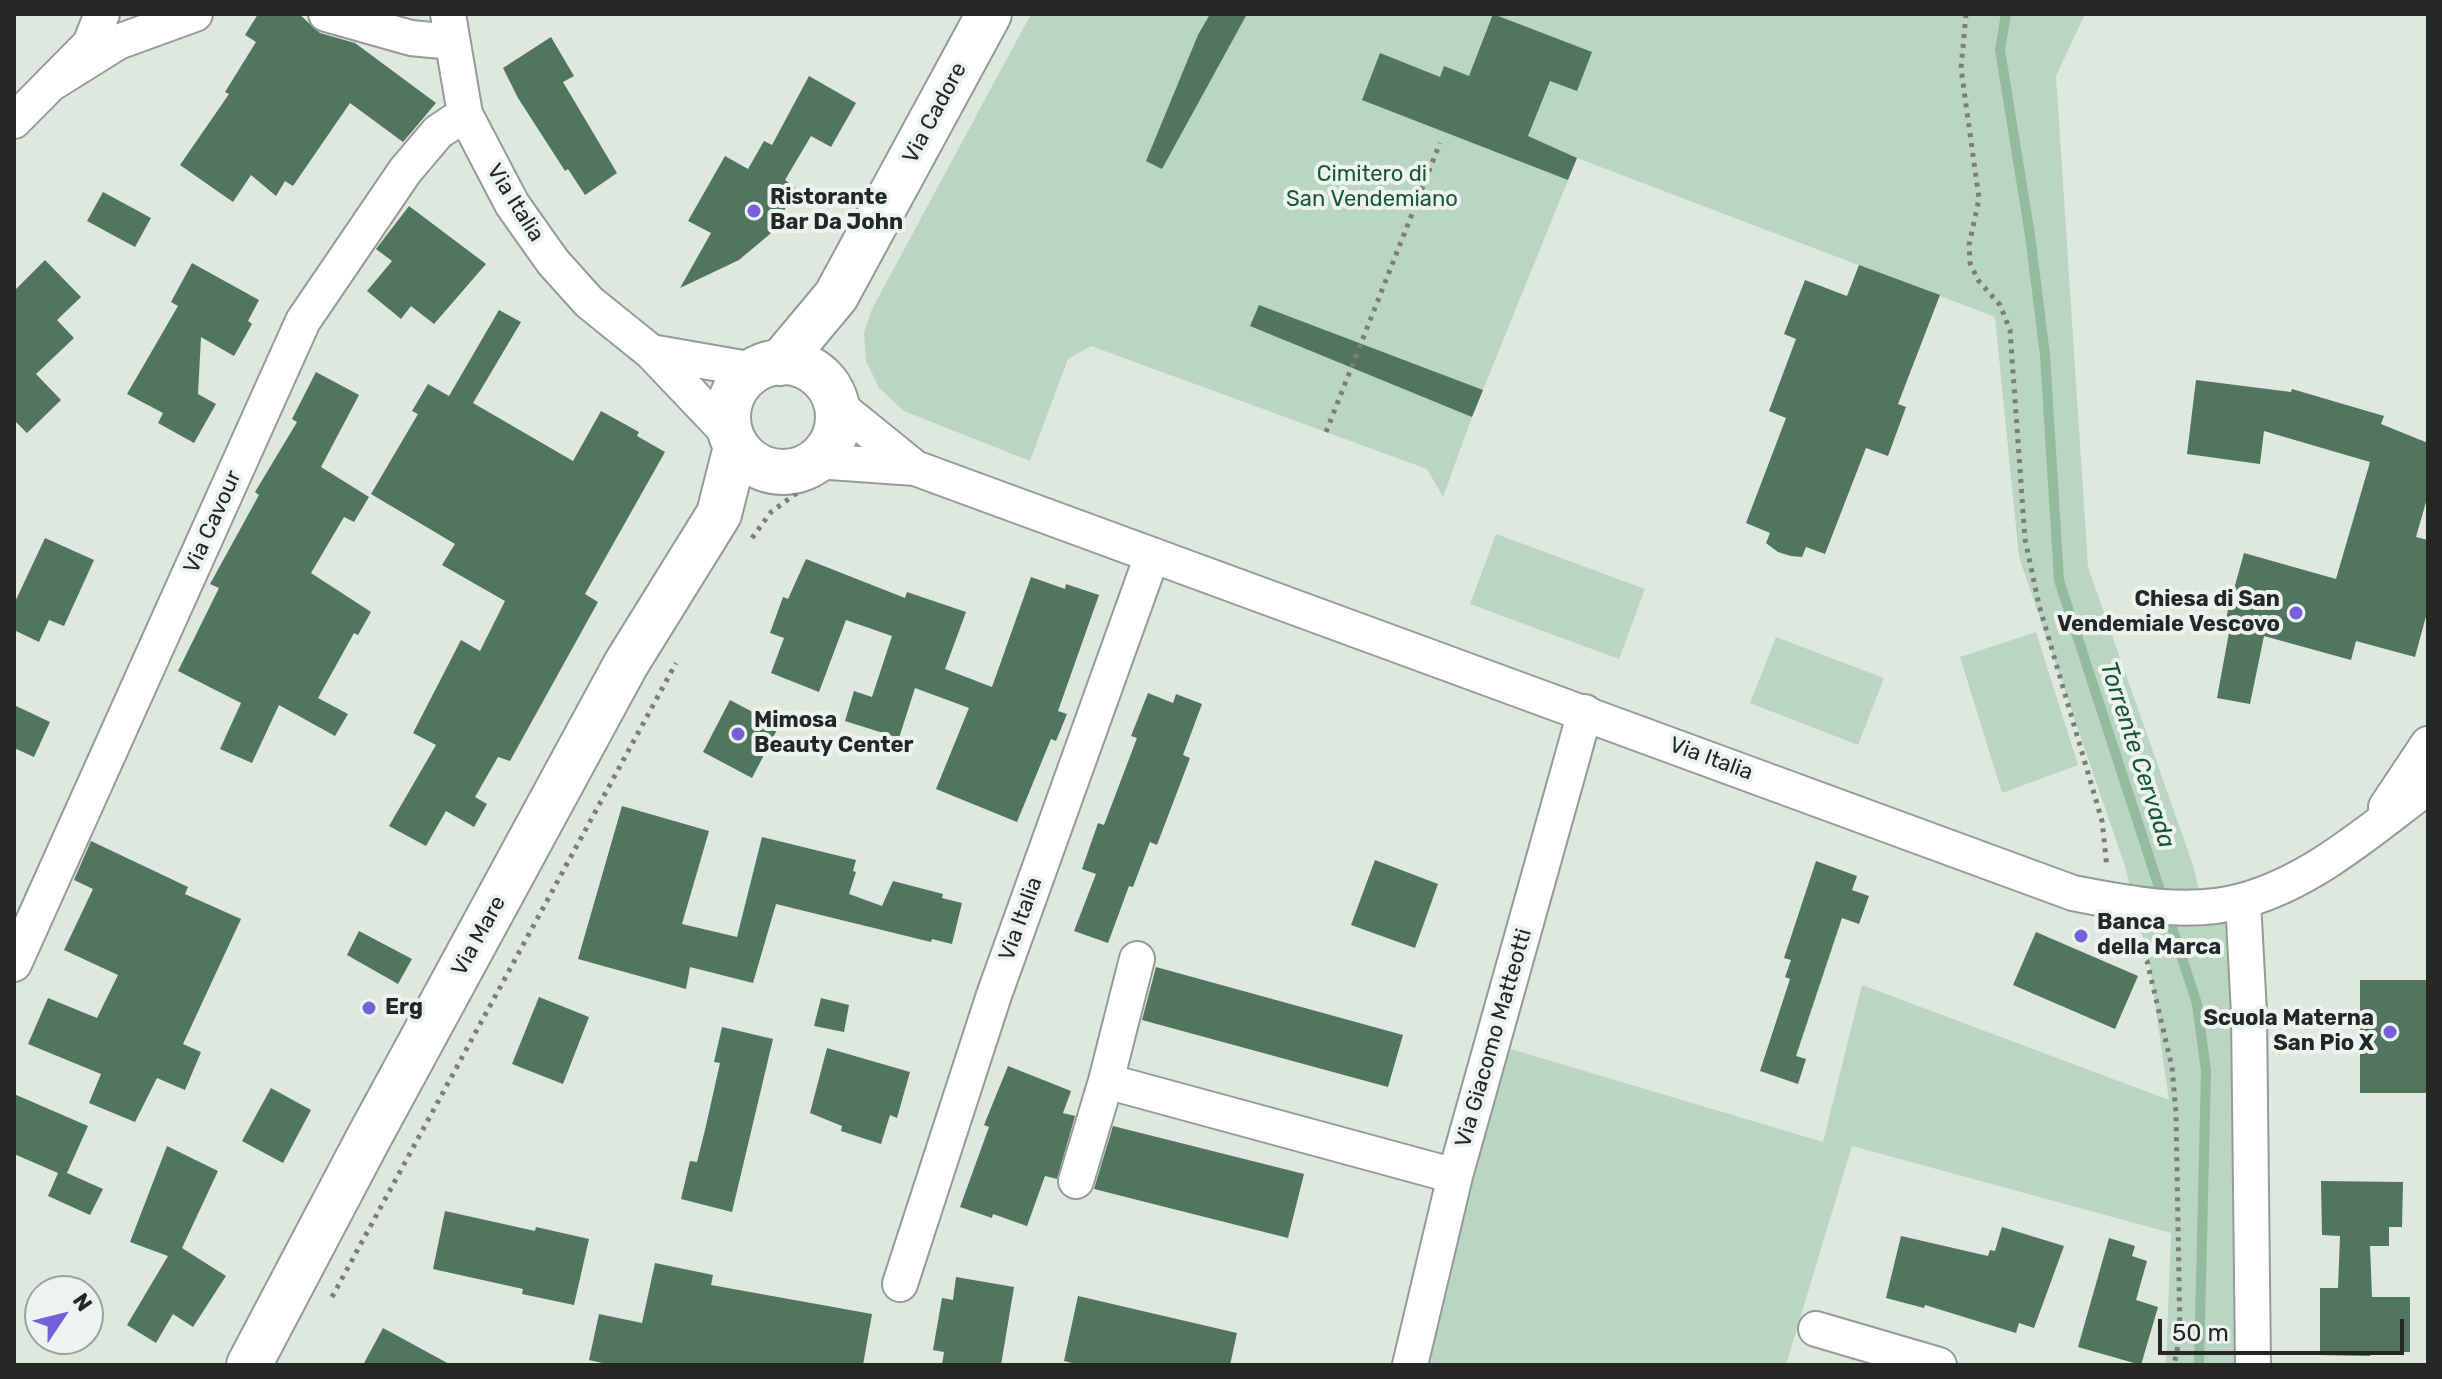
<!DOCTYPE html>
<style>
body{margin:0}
#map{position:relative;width:2442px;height:1379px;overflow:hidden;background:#dfe7e1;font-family:Rubik,sans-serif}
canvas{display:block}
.frame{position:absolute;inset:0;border:16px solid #252725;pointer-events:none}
.north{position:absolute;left:24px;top:1275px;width:80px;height:80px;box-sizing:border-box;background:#edf4ef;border:2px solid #9da29e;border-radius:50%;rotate:55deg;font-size:22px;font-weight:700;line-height:32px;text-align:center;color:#252725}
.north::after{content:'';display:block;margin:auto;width:28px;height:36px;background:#7560da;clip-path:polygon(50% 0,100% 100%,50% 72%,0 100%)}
.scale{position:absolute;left:2158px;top:1319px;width:246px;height:36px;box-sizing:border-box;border:4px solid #252725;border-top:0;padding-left:10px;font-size:24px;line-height:28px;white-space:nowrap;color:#252725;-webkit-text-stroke:6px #edf4ef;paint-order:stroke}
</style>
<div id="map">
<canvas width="2442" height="1379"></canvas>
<div class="frame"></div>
<div class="north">N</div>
<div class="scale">50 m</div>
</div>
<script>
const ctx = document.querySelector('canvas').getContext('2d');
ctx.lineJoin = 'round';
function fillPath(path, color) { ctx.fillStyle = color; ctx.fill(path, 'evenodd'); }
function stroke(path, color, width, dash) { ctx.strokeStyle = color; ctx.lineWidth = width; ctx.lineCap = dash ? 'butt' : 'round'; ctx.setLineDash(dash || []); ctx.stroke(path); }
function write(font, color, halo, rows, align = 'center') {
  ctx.font = font + ' Rubik,sans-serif'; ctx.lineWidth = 8; ctx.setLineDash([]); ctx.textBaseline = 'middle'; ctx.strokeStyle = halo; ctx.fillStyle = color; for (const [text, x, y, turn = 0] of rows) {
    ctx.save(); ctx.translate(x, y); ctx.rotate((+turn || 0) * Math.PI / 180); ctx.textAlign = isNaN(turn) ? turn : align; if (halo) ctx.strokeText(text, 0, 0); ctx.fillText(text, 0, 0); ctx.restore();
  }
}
fillPath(new Path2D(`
 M 1031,14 L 2085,14 L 2056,76 L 2088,567 L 2194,868 L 2202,906 L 2243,901 L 2268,1365 L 2166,1365 L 2171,1233 L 1852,1146 L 1786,1365 L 1410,1365 L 1494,1044 L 1823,1142 L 1862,985 L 2169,1100 L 2149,962 L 2125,866 L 2019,557 L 1995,317 L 1577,158 L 1472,417 L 1443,497 L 1427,469 L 1091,346 L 1068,359 L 1030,461 L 904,411 L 879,388 L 866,361 L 864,332 L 872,309 Z
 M 1496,534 L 1645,589 L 1619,659 L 1470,604 Z
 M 2036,632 L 2078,765 L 2002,793 L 1960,657 Z
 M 1776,637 L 1884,678 L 1858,745 L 1750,703 Z`), '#bbd5c3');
stroke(new Path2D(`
 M 2006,14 L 2000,50 L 2030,235 L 2045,355 L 2059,580 L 2197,1004 L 2206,1071 L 2199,1365`), '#94baa0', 10);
fillPath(new Path2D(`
 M 258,14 L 299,14 L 320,33 L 355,43 L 436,103 L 403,142 L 350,103 L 293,186 L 285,181 L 276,196 L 251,175 L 233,202 L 180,165 L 229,94 L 225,92 L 256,42 L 245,35 Z
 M 1210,14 L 1247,14 L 1162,169 L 1146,161 L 1198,35 Z
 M 1493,14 L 1592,52 L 1577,91 L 1550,81 L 1528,136 L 1577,158 L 1568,180 L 1362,100 L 1380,53 L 1440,77 L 1444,66 L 1469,76 Z
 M 551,37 L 574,76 L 563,82 L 617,173 L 585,195 L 568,169 L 565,171 L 518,98 L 503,68 Z
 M 809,76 L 856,103 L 831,147 L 811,136 L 785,180 L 797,189 L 770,234 L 739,260 L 680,288 L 711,233 L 688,221 L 725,156 L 748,169 L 764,141 L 772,145 Z
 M 103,192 L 151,218 L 135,247 L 87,221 Z
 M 409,206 L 486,264 L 434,324 L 411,306 L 401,319 L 367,291 L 392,261 L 376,249 Z
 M 45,260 L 81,297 L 57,320 L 74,338 L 36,374 L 61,400 L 27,433 L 14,420 L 14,291 Z
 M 192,263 L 259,300 L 248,321 L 252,324 L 234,356 L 201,337 L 198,394 L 216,404 L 194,443 L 158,423 L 163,413 L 127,394 L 178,306 L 171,302 Z
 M 1859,265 L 1940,295 L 1898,404 L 1906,407 L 1888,456 L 1866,448 L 1825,554 L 1806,547 L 1802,557 L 1791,556 L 1778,552 L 1766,543 L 1770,533 L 1746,523 L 1786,418 L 1769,411 L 1796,339 L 1784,334 L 1805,280 L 1847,296 Z
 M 1259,305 L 1483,390 L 1472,417 L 1250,326 Z
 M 499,310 L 521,322 L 473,403 L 573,461 L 601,411 L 639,432 L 637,436 L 665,452 L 585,594 L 598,602 L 510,761 L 498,757 L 475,797 L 487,804 L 474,827 L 446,811 L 426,846 L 389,826 L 436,745 L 413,733 L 461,640 L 480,651 L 505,601 L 442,565 L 455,544 L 371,494 L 418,414 L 412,411 L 428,384 L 449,396 Z
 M 316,372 L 359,395 L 321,467 L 369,497 L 354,522 L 344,517 L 311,573 L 371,612 L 358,635 L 354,633 L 318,698 L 348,714 L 335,736 L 279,705 L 252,763 L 220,749 L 241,703 L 178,671 L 219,588 L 210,584 L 259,495 L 255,492 L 297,422 L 292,419 Z
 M 2196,380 L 2291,392 L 2292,389 L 2384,416 L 2381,424 L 2428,443 L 2428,495 L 2416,537 L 2428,540 L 2428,609 L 2415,657 L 2356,641 L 2351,660 L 2264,636 L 2250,704 L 2217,698 L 2230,627 L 2224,625 L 2244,553 L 2336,579 L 2370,462 L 2264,431 L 2260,464 L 2187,454 Z
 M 45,538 L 94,560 L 64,626 L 49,620 L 39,642 L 14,630 L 14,604 Z
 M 806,559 L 905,598 L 907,592 L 966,612 L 945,669 L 992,687 L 1031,577 L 1065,589 L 1066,584 L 1099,595 L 1058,711 L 1067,714 L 1056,741 L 1051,739 L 1017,822 L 936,789 L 969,708 L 915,688 L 899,738 L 845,721 L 854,691 L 872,697 L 892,636 L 846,620 L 819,692 L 771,673 L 784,638 L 770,633 L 783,597 L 788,599 Z
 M 1148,693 L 1173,703 L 1176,694 L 1202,704 L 1183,755 L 1190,758 L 1157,845 L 1150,842 L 1133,887 L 1129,886 L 1108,943 L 1074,931 L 1096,874 L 1082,869 L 1098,823 L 1104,825 L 1137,738 L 1131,736 Z
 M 730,700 L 779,726 L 752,778 L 703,752 Z
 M 14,705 L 50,722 L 34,757 L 14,748 Z
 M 622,806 L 709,831 L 682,924 L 737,937 L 762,837 L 856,860 L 853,871 L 856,872 L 849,894 L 882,906 L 893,881 L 943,894 L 942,898 L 962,903 L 952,944 L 932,939 L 931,942 L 776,904 L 753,983 L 690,967 L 686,989 L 578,959 Z
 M 91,841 L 188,887 L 185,894 L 241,919 L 183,1044 L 201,1052 L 185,1090 L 157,1078 L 135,1122 L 89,1103 L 101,1074 L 28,1044 L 48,998 L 97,1018 L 118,975 L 64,950 L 93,889 L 74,880 Z
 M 1375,860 L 1438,884 L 1415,948 L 1351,925 Z
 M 1816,861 L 1857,876 L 1852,890 L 1869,896 L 1859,924 L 1842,918 L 1796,1056 L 1806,1059 L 1798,1084 L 1760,1071 L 1790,979 L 1785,977 L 1791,960 L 1784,958 Z
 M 359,931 L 412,959 L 398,984 L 347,955 Z
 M 2036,932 L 2138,976 L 2115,1029 L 2013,985 Z
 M 1156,967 L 1403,1035 L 1388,1087 L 1142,1020 Z
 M 2360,980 L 2428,980 L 2428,1093 L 2360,1093 Z
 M 539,997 L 589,1017 L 563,1084 L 512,1064 Z
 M 821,998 L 849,1005 L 844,1032 L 814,1026 Z
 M 722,1027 L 773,1039 L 732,1212 L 681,1199 L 690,1161 L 697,1162 L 705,1130 L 720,1063 L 714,1062 Z
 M 827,1048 L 910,1072 L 897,1118 L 890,1115 L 881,1144 L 841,1131 L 842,1126 L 810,1113 Z
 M 1008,1066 L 1071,1091 L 1063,1113 L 1075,1116 L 1057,1179 L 1045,1176 L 1027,1226 L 993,1214 L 992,1218 L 960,1207 L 989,1127 L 984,1125 Z
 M 271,1088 L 311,1110 L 283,1163 L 242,1141 Z
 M 14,1094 L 88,1126 L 67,1173 L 103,1189 L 90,1215 L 48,1196 L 58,1173 L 14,1154 Z
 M 1113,1126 L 1304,1174 L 1288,1238 L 1094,1189 Z
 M 167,1146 L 218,1171 L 182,1248 L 226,1276 L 193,1327 L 173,1314 L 156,1343 L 127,1325 L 168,1256 L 130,1242 Z
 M 2321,1181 L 2403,1182 L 2402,1227 L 2389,1227 L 2389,1246 L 2370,1246 L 2372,1297 L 2410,1297 L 2410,1352 L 2371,1352 L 2370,1356 L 2320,1355 L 2320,1288 L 2338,1288 L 2340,1236 L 2322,1235 Z
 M 445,1211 L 535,1231 L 536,1227 L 589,1239 L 574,1305 L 522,1294 L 523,1289 L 433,1269 Z
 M 2002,1227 L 2064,1246 L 2034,1328 L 2019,1323 L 2016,1333 L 1925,1305 L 1924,1308 L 1886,1298 L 1901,1236 L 1988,1256 L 1990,1250 L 1995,1251 Z
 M 2109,1238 L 2135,1246 L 2132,1256 L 2147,1261 L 2136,1300 L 2158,1307 L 2141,1365 L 2078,1347 Z
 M 655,1263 L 713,1275 L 711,1285 L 872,1314 L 863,1365 L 611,1365 L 589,1360 L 599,1314 L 642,1323 Z
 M 956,1277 L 1014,1287 L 1001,1365 L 942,1365 L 944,1352 L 933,1350 L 942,1298 L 953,1300 Z
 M 1078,1296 L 1237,1333 L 1230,1365 L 1080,1365 L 1064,1361 Z
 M 383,1328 L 451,1365 L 363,1365 Z`), '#51755d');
const minor = new Path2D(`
 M 326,14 L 411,38 L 452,42
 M 448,14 L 465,114 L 512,204 L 553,262 L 589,302 L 651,352 L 730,435
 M 54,82 L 118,42 L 195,14
 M 14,121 L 90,44 L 102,14
 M 651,352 L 754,370
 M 836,404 L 915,468
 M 816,461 L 915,468 L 2073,893 C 2128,904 2190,916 2245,900 C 2315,880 2371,829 2428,787
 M 2386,807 L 2428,744
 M 2243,901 L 2249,1013 L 2253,1365
 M 1137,959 L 1106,1081 L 1455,1176
 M 14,964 L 303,321 L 405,171 L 438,132 L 465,114
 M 1076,1181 L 1106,1081
 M 900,1284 L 994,995 L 1152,556
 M 1816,1329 L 1939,1365
 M 1410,1365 L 1455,1176 L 1585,712`);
const major = new Path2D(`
 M728 417a55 55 0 1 1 110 0a55 55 0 1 1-110 0Z
 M 780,363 L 836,296 L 989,14
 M 249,1365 L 367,1141 L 626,664 L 719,514 L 736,447`);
stroke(minor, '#959c97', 38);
stroke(major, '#959c97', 48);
stroke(new Path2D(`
 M 1966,14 L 1961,68 L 1979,199 L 1969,245 L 1970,263 L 1978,280 L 2000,305 L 2010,330 L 2025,539 L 2039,605 L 2102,821 L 2107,868
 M 1326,432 L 1440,143
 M 752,538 L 771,512 L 801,490
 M 2128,937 L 2147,961 L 2172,1067 L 2176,1113 L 2180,1336 L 2174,1365
 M 332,1297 L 676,663`), '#7b7f7c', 5, [4, 6]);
stroke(minor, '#fff', 34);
stroke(major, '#fff', 44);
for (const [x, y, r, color] of [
 [754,211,8,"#7560da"],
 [2296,613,8,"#7560da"],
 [738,734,8,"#7560da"],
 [2081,936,8,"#7560da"],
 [369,1008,8,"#7560da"],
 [2390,1032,8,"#7560da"]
]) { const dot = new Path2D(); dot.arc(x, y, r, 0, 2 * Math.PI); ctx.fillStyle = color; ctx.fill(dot); stroke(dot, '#edf4ef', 3); }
write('22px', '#252725', '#edf4ef', [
 ["Via Cadore",935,113,-62],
 ["Via Italia",515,203,58],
 ["Via Cavour",213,522,-66],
 ["Via Italia",1711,759,20],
 ["Via Italia",1021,919,-70],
 ["Via Mare",479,936,-61],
 ["Via Giacomo Matteotti",1494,1038,-74]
]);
write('22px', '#195734', '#edf4ef', [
 ["Cimitero di",1372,175],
 ["San Vendemiano",1372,200]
]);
write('bold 22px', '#252725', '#edf4ef', [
 ["Ristorante",770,198],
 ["Bar Da John",770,223],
 ["Chiesa di San",2280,600,"right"],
 ["Vendemiale Vescovo",2280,625,"right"],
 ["Mimosa",754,721],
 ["Beauty Center",754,746],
 ["Banca",2097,923],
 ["della Marca",2097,948],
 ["Erg",385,1008],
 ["Scuola Materna",2374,1019,"right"],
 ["San Pio X",2374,1044,"right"]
], 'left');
write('italic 24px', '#175634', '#edf4ef', [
 ["Torrente Cervada",2137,755,72]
]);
</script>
